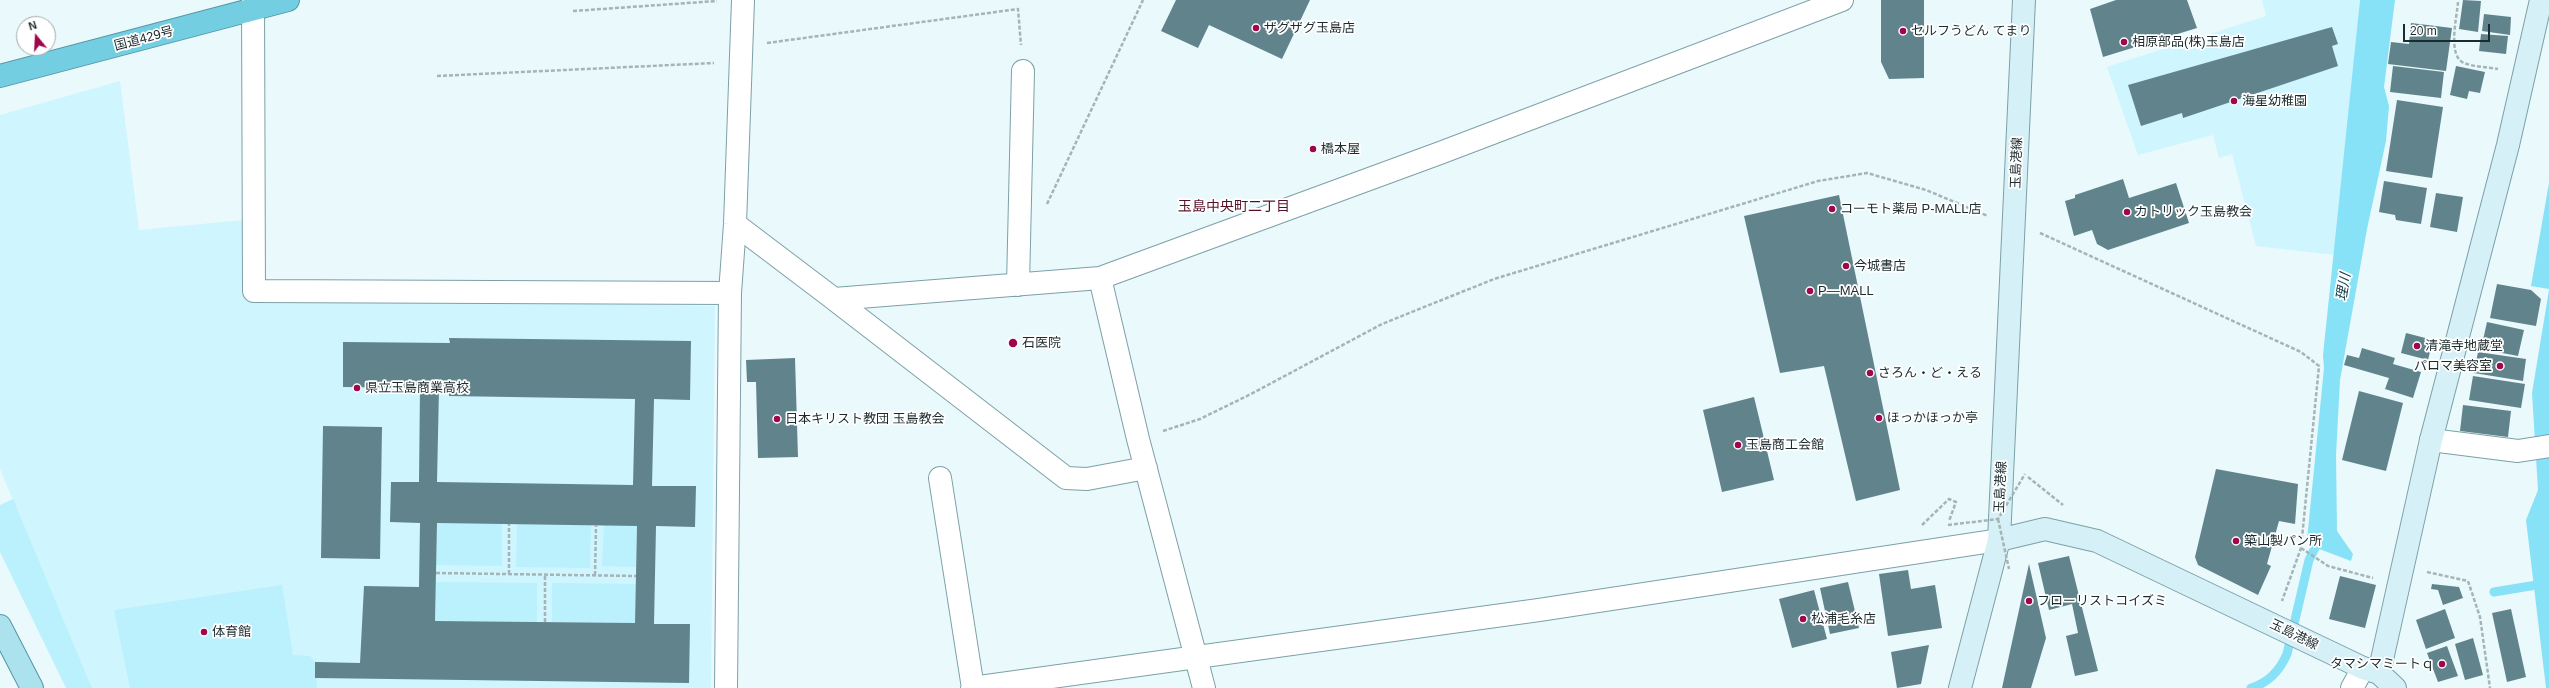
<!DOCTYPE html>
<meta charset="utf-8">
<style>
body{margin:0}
#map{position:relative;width:2549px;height:688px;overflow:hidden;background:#eaf9fc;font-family:Helvetica,sans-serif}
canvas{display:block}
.north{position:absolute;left:16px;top:16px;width:40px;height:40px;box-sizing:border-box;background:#fff;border:1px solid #a4aaab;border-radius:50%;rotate:342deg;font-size:11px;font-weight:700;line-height:16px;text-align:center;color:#1c2b2e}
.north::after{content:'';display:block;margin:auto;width:14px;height:18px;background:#9f064b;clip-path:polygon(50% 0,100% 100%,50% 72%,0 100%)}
.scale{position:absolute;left:2403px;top:24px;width:87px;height:18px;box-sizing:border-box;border:2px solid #1c2b2e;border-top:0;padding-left:5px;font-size:12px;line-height:14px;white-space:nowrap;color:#1c2b2e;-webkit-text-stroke:3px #fff;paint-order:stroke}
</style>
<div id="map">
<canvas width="2549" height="688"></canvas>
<div class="north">N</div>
<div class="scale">20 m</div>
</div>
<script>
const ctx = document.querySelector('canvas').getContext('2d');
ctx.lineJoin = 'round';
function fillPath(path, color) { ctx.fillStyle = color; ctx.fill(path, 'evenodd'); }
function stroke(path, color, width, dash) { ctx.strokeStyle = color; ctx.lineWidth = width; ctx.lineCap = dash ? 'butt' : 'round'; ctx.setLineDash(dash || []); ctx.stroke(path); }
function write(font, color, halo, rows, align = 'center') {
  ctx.font = font + ' Helvetica,"Noto Sans JP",sans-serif'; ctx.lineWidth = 3.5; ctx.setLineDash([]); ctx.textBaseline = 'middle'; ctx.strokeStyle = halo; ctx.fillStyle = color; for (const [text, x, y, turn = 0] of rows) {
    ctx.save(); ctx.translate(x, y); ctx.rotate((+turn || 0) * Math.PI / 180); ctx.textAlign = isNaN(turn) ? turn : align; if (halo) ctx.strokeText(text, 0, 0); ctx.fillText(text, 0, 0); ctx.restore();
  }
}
fillPath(new Path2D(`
 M 2262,0 L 2360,0 L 2335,255 L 2256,246 L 2232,154 L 2219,158 L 2213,135 L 2138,155 L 2107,67 L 2266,16 Z
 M 120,81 L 139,230 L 244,220 L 245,297 L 715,306 L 711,688 L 92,688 L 0,469 L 0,115 Z`), '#cff5ff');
fillPath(new Path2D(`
 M 13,499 L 92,688 L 66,688 L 0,552 L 0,505 Z
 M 437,523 L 502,524 L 502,566 L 436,565 Z
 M 517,524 L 591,525 L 590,568 L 516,567 Z
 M 604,525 L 637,526 L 636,567 L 602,566 Z
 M 436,582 L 537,583 L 537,622 L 435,621 Z
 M 552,583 L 636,584 L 635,623 L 552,622 Z
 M 282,585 L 293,655 L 310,656 L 315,662 L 317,688 L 130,688 L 114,610 Z`), '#bbf0fd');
fillPath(new Path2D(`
 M 2360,0 L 2395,0 L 2384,87 L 2389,106 L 2386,141 L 2367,229 L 2340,380 L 2336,455 L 2337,531 L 2353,554 L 2351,561 L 2314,547 L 2307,540 L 2324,368 L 2323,355 Z
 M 2549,183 L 2549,289 L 2531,286 Z
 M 2549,290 L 2549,688 L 2546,688 L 2526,520 L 2538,490 L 2532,393 Z`), '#87e2f7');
stroke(new Path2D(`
 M 2494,592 L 2549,583
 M 2251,688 C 2268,683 2280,670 2287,654 L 2309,560 L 2320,538`), '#87e2f7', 9);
fillPath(new Path2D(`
 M 1176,0 L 1310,0 L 1282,59 L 1209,25 L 1198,48 L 1161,31 Z
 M 1881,0 L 1924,0 L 1924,78 L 1889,79 L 1881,62 Z
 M 2116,0 L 2187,0 L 2197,28 L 2103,57 L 2090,9 Z
 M 2463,0 L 2481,1 L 2478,32 L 2459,29 Z
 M 2484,14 L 2511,17 L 2510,35 L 2482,31 Z
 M 2411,23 L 2452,28 L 2446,71 L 2388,64 L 2391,42 L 2409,44 Z
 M 2332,27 L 2338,44 L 2332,46 L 2338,66 L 2183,118 L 2182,113 L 2141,126 L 2128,85 Z
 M 2481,34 L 2508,36 L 2506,54 L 2479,51 Z
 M 2393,66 L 2444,72 L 2441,98 L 2390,92 Z
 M 2456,66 L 2485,72 L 2480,93 L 2469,91 L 2467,99 L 2450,95 Z
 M 2397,100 L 2443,107 L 2432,178 L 2386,171 Z
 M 2123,179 L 2129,198 L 2176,183 L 2189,223 L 2108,250 L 2097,244 L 2092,230 L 2074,236 L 2065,201 L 2075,198 L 2075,195 Z
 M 2384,181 L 2427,188 L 2421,224 L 2396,220 L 2395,215 L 2379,212 Z
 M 2436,193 L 2463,197 L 2457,232 L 2430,227 Z
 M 1839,195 L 1900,490 L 1856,501 L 1824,366 L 1780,373 L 1744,216 Z
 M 2497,284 L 2531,290 L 2541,299 L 2536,326 L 2490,318 Z
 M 2487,322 L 2524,330 L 2518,356 L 2481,349 Z
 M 2406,333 L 2433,340 L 2428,360 L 2401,353 Z
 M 449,338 L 691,341 L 690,400 L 654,399 L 652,486 L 696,486 L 695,527 L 656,526 L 654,624 L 690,624 L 689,683 L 315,678 L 315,662 L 360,663 L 364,586 L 419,587 L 420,523 L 390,522 L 391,482 L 419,482 L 420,388 L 343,387 L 343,342 L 450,343 ZM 439,388 L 449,388 L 449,396 L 635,399 L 633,485 L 437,482 ZM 437,523 L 637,526 L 635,623 L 435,621 Z
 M 2362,348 L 2395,358 L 2393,364 L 2421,372 L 2413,398 L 2385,389 L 2389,378 L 2344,365 L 2347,355 L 2359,358 Z
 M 2478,352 L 2526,359 L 2523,381 L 2474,373 Z
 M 795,358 L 798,457 L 758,458 L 756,382 L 747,382 L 746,360 Z
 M 2473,376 L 2525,384 L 2521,408 L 2469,400 Z
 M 2359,391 L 2403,403 L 2386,471 L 2342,460 Z
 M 1754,397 L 1774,480 L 1722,492 L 1703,410 Z
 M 2463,405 L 2511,411 L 2508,437 L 2460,431 Z
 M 323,426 L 382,427 L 380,559 L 321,558 Z
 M 2216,469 L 2298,484 L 2295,524 L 2279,521 L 2267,564 L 2271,566 L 2258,595 L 2198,565 L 2195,557 Z
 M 2069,556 L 2098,671 L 2075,676 L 2066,636 L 2078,633 L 2072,604 L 2049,610 L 2038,563 Z
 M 2029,564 L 2046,638 L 2031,688 L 2002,688 Z
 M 1908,570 L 1911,589 L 1935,585 L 1942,628 L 1888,636 L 1879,574 Z
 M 2340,576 L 2376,585 L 2365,628 L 2329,619 Z
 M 1848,582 L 1859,628 L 1830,634 L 1820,588 Z
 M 2432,584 L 2459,587 L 2463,598 L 2443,605 L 2438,590 L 2431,589 Z
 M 1814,590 L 1827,639 L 1792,648 L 1779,599 Z
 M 2445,609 L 2455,638 L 2426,649 L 2416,620 Z
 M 2511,609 L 2526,677 L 2507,682 L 2492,613 Z
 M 2473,638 L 2483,675 L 2465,680 L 2455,644 Z
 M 1929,645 L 1921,684 L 1897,688 L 1891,652 Z
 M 2447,646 L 2458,676 L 2438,682 L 2427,653 Z`), '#61848c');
const street = new Path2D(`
 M 253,0 L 254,291 L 730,293
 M 735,224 L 834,299 L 1100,278 L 1440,153 L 1842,0
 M 1100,278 L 1138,439 L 1204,688
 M 1018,285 L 1023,71
 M 834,299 L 1066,478 L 1087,479 L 1146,468
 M 2431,440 L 2518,451 L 2549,446
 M 940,478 L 973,688
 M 726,688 L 730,293 L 735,224 L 743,0
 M 972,688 L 1539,610 L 1999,540
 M 2352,688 L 2363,668`);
const secondary = new Path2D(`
 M 1999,540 L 2045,529 L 2097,541 L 2363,668 L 2379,673 L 2395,688
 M 2379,673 L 2431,440 L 2508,145 L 2541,0
 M 1960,688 L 1999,540 L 2024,0`);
const primary = new Path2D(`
 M 0,626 L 32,688`);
const highway = new Path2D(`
 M 0,76 L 288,0`);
stroke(street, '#7ca0a8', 24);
stroke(secondary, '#7ca0a8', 24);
stroke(primary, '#5595a3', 24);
stroke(highway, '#5595a3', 24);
stroke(new Path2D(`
 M 2458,2 C 2457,17 2447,56 2464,63 C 2474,67 2488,67 2498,69
 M 573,11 L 717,1
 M 767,43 L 1018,9 L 1021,45
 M 437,76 L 714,63
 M 1047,204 L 1143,0
 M 2040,233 L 2301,352 L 2319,366 L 2301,548 L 2282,601
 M 1163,431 L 1200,419 L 1251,394 L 1382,324 L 1494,279 L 1818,181 L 1867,173 L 1926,190 L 1988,216
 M 2028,477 L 2063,505
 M 1922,525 L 1949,499 L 1956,502 L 1949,521
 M 2301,548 L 2328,566 L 2373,578
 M 2427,572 L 2468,581 L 2480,617 L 2490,688
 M 436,573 L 636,576
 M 509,574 L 509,524
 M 595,575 L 596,525
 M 545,622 L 545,575`), '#a5b4b7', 2.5, [4, 2]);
stroke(street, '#fff', 22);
stroke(secondary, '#d5f0f6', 22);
stroke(primary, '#abe2ee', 22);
stroke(highway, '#73cee2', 22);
stroke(new Path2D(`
 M 1998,519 L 2009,569
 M 1948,525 L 1998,519 L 2025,474`), '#a5b4b7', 2.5, [4, 2]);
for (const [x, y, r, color] of [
 [1256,28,4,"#9f064b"],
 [1903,31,4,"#9f064b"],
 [2124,42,4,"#9f064b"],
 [2234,101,4,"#9f064b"],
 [1313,149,4,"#9f064b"],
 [1832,209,4,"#9f064b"],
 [2127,212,4,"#9f064b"],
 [1846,266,4,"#9f064b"],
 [1810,291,4,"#9f064b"],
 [1013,343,5,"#9f064b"],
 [2417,346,4,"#9f064b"],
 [2500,366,4,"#9f064b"],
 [1870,373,4,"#9f064b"],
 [357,388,4,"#9f064b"],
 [1879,418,4,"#9f064b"],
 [777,419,4,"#9f064b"],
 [1738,445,4,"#9f064b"],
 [2236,541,4,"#9f064b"],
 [2029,601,4,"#9f064b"],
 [1803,619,4,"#9f064b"],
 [204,632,4,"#9f064b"],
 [2442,664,4,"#9f064b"]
]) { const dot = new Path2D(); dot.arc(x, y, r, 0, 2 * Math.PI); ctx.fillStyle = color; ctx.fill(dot); stroke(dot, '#fff', 1.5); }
write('13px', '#1c2b2e', '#fff', [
 ["ザグザグ玉島店",1264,28],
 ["セルフうどん てまり",1911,31],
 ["相原部品(株)玉島店",2132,42],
 ["海星幼稚園",2242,101],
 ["橋本屋",1321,149],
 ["コーモト薬局 P-MALL店",1840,209],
 ["カトリック玉島教会",2135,212],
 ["今城書店",1854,266],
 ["P―MALL",1818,291],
 ["石医院",1022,343],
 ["清滝寺地蔵堂",2425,346],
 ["パロマ美容室",2492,366,"right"],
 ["さろん・ど・える",1878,373],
 ["県立玉島商業高校",365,388],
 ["ほっかほっか亭",1887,418],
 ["日本キリスト教団 玉島教会",785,419],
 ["玉島商工会館",1746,445],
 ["築山製パン所",2244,541],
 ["フローリストコイズミ",2037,601],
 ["松浦毛糸店",1811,619],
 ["体育館",212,632],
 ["タマシマミートｑ",2434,664,"right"]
], 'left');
write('13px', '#1c2b2e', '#fff', [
 ["国道429号",144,39,-15],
 ["玉島港線",2017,163,-88],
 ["玉島港線",2001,487,-87],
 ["玉島港線",2294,635,26]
]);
write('14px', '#56122a', '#fff', [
 ["玉島中央町二丁目",1234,207]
]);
write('italic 14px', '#0e3a43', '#fff', [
 ["理川",2344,287,-80]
]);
</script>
